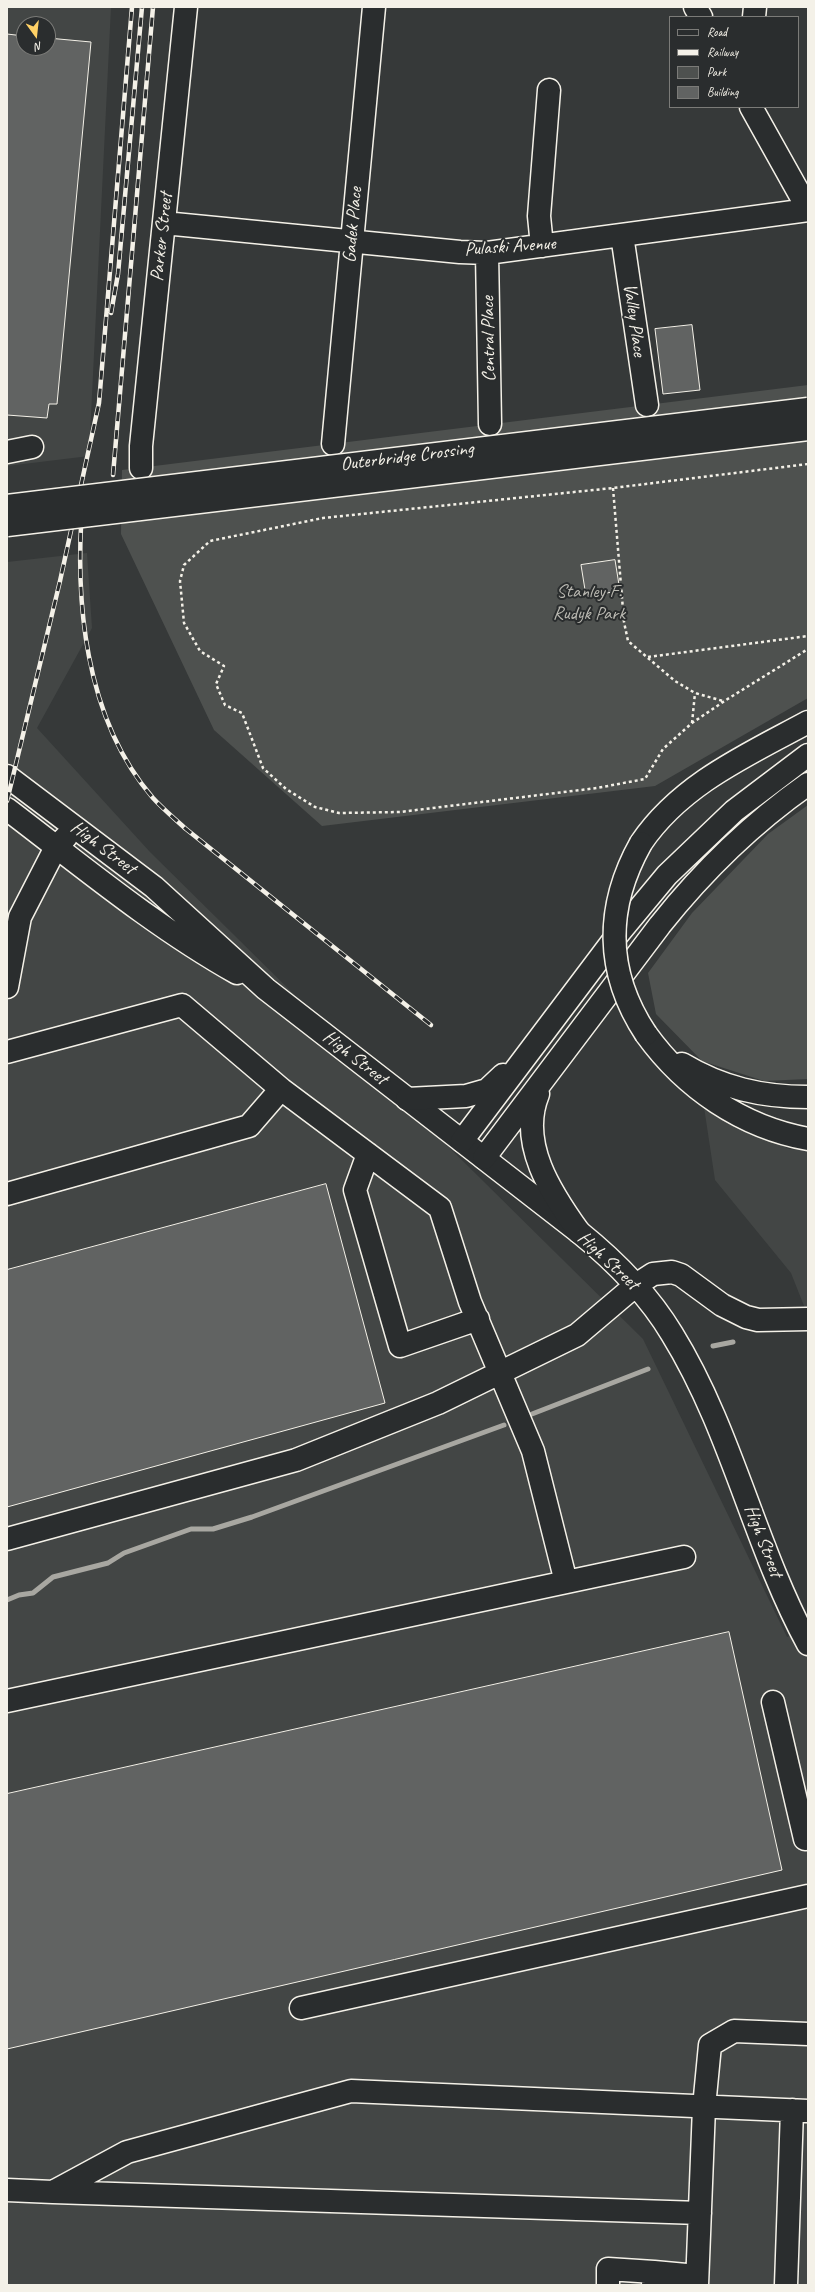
<!DOCTYPE html>
<style>
body{margin:0}
#map{position:relative;width:815px;height:2292px;overflow:hidden;background:#363939;font-family:Caveat,sans-serif}
canvas{display:block}
.frame{position:absolute;inset:0;border:8px solid #f4f1e8;pointer-events:none}
.legend{position:absolute;left:669px;top:16px;width:130px;height:92px;box-sizing:border-box;background:#2a2d2e;border:1px solid #7b7b78;margin:0;padding:5px 7px;list-style:none;font-size:12px;color:#f4f1e8}
.legend li{display:flex;align-items:center;gap:8px;height:20px}
.legend b{width:20px;border:1px solid #7b7b78}
.north{position:absolute;left:16px;top:16px;width:40px;height:40px;box-sizing:border-box;background:#2a2d2e;border:1px solid #7b7b78;border-radius:50%;rotate:165deg;font-size:11px;font-weight:700;line-height:16px;text-align:center;color:#f4f1e8}
.north::after{content:'';display:block;margin:auto;width:14px;height:18px;background:#ffd166;clip-path:polygon(50% 0,100% 100%,50% 72%,0 100%)}
</style>
<div id="map">
<canvas width="815" height="2292"></canvas>
<div class="frame"></div>
<ul class="legend">
<li><b style="height:5px;background:#2a2d2e"></b>Road</li>
<li><b style="height:5px;background:#f4f1e8"></b>Railway</li>
<li><b style="height:11px;background:#4e514f"></b>Park</li>
<li><b style="height:11px;background:#616362"></b>Building</li>
</ul>
<div class="north">N</div>
</div>
<script>
const ctx = document.querySelector('canvas').getContext('2d');
ctx.lineJoin = 'round';
function fillPath(path, color) { ctx.fillStyle = color; ctx.fill(path, 'evenodd'); }
function stroke(path, color, width, dash) { ctx.strokeStyle = color; ctx.lineWidth = width; ctx.lineCap = dash ? 'butt' : 'round'; ctx.setLineDash(dash || []); ctx.stroke(path); }
function write(font, color, halo, rows, align = 'center') {
  ctx.font = font + ' Caveat,sans-serif'; ctx.lineWidth = 4; ctx.setLineDash([]); ctx.textBaseline = 'middle'; ctx.strokeStyle = halo; ctx.fillStyle = color; for (const [text, x, y, turn = 0] of rows) {
    ctx.save(); ctx.translate(x, y); ctx.rotate((+turn || 0) * Math.PI / 180); ctx.textAlign = isNaN(turn) ? turn : align; if (halo) ctx.strokeText(text, 0, 0); ctx.fillText(text, 0, 0); ctx.restore();
  }
}
fillPath(new Path2D(`
 M 7,7 L 111,7 L 89,456 L 7,466 ZM 24,24 L 48,24 L 48,48 L 24,48 Z
 M 87,553 L 92,628 L 37,728 L 150,852 L 643,1339 L 787,1637 L 808,1629 L 808,2285 L 7,2285 L 7,562 Z
 M 704,1107 L 789,1149 L 808,1150 L 808,1316 L 791,1273 L 715,1180 Z`), '#434645');
fillPath(new Path2D(`
 M 808,385 L 808,698 L 655,786 L 322,826 L 214,730 L 121,534 L 122,470 Z
 M 808,805 L 808,1079 L 764,1081 L 702,1061 L 656,1014 L 648,973 L 692,913 L 768,834 Z`), '#4e514f');
stroke(new Path2D(`
 M 713,1346 L 733,1342
 M 532,1414 L 648,1369
 M 7,1600 L 19,1595 L 33,1593 L 53,1577 L 108,1563 L 124,1553 L 191,1529 L 213,1529 L 252,1517 L 504,1425`), '#a8a7a1', 5);
const building = new Path2D(`
 M 7,34 L 24,36 L 24,48 L 48,48 L 48,38 L 91,42 L 57,404 L 49,404 L 47,418 L 7,415 Z
 M 692,325 L 700,390 L 663,394 L 655,329 Z
 M 615,560 L 620,591 L 586,596 L 581,565 Z
 M 326,1184 L 385,1403 L 7,1507 L 7,1270 Z
 M 729,1632 L 782,1870 L 7,2049 L 7,1794 Z`);
fillPath(building, '#616362');
stroke(building, '#f4f1e8', 1);
const minor = new Path2D(`
 M 695,7 L 701,17
 M 754,17 L 755,7
 M 751,107 L 808,209
 M 164,223 L 460,252 L 487,253 L 808,210
 M 622,235 L 647,405
 M 542,246 L 539,216 L 549,90
 M 487,253 L 490,424
 M 333,444 L 374,7
 M 7,452 L 32,447
 M 141,468 L 141,446 L 186,7
 M 7,776 L 154,887 L 266,989 L 579,1232 C 615,1261 648,1294 672,1334 C 732,1431 754,1545 808,1644
 M 7,809 C 82,866 155,927 237,973
 M 7,987 L 20,917 L 56,847 L 66,837
 M 7,1052 L 182,1005 L 281,1089 L 249,1126 L 7,1194
 M 281,1089 L 440,1208 L 470,1302 L 533,1451 L 566,1582
 M 368,1154 L 355,1190 L 400,1346 L 478,1319
 M 7,1539 L 296,1460 L 438,1403 L 577,1335 L 636,1285 L 653,1274 L 672,1272 L 681,1275 L 722,1305 L 746,1317 L 758,1320 L 808,1319
 M 7,1701 L 684,1557
 M 773,1702 L 805,1839
 M 301,2008 L 808,1896
 M 7,2190 L 53,2192 L 127,2152 L 351,2091 L 808,2111
 M 53,2192 L 700,2213
 M 654,2272 L 697,2276
 M 608,2285 L 608,2269 L 654,2272 L 653,2285
 M 697,2285 L 704,2107 L 710,2045 L 734,2031 L 808,2034
 M 786,2285 L 792,2110`);
const highway = new Path2D(`
 M 641,843 C 681,784 747,755 808,722
 M 646,1034 C 685,1088 742,1127 808,1139
 M 682,1064 C 722,1088 762,1097 808,1097
 M 538,1094 C 518,1143 551,1193 579,1232
 M 407,1099 L 466,1096 L 487,1090 L 503,1075
 M 462,1141 L 618,934 L 667,875 L 734,811 L 808,755
 M 484,1158 L 660,925 C 703,871 751,824 808,784`);
stroke(minor, '#f4f1e8', 25);
stroke(highway, '#f4f1e8', 25);
stroke(new Path2D(`
 M 808,464 L 613,488 L 323,518 L 210,541 L 184,565 L 180,581 L 184,623 L 200,651 L 224,666 L 216,684 L 225,705 L 242,713 L 263,768 L 286,789 L 315,807 L 339,813 L 400,812 L 597,788 L 645,779 L 663,749 L 692,723 L 726,700 L 808,649
 M 613,488 L 624,622 L 628,641 L 675,681 L 695,693 L 723,701
 M 648,657 L 808,636
 M 692,723 L 695,693`), '#f4f1e8', 2.5, [3, 3]);
stroke(minor, '#2a2d2e', 22);
stroke(highway, '#2a2d2e', 22);
const rail = new Path2D(`
 M 111,313 L 118,274 L 142,7
 M 113,475 L 153,7
 M 83,497 C 74,598 84,718 153,798 C 163,809 175,819 186,829 L 431,1025
 M 7,801 L 60,581 L 99,403 L 132,7`);
stroke(rail, '#f4f1e8', 4.5);
stroke(rail, '#2a2d2e', 3, [9]);
const highwayBridge = new Path2D(`
 M 7,506 L 808,409
 M 7,525 L 808,429
 M 641,843 C 605,907 605,972 646,1034`);
stroke(highwayBridge, '#f4f1e8', 25, []);
stroke(highwayBridge, '#2a2d2e', 22);
write('19px', '#f4f1e8', '#2a2d2e', [
 ["Gadek Place",353,225,-85],
 ["Parker Street",162,237,-84],
 ["Pulaski Avenue",510,247,-4],
 ["Valley Place",634,320,82],
 ["Central Place",489,339,-91],
 ["Outerbridge Crossing",407,457,-7],
 ["High Street",103,848,37],
 ["High Street",355,1058,38],
 ["High Street",608,1261,43],
 ["High Street",763,1541,69]
]);
write('19px', '#bab9b2', '#2a2d2e', [
 ["Stanley F.",589,592],
 ["Rudyk Park",589,614]
]);
</script>
